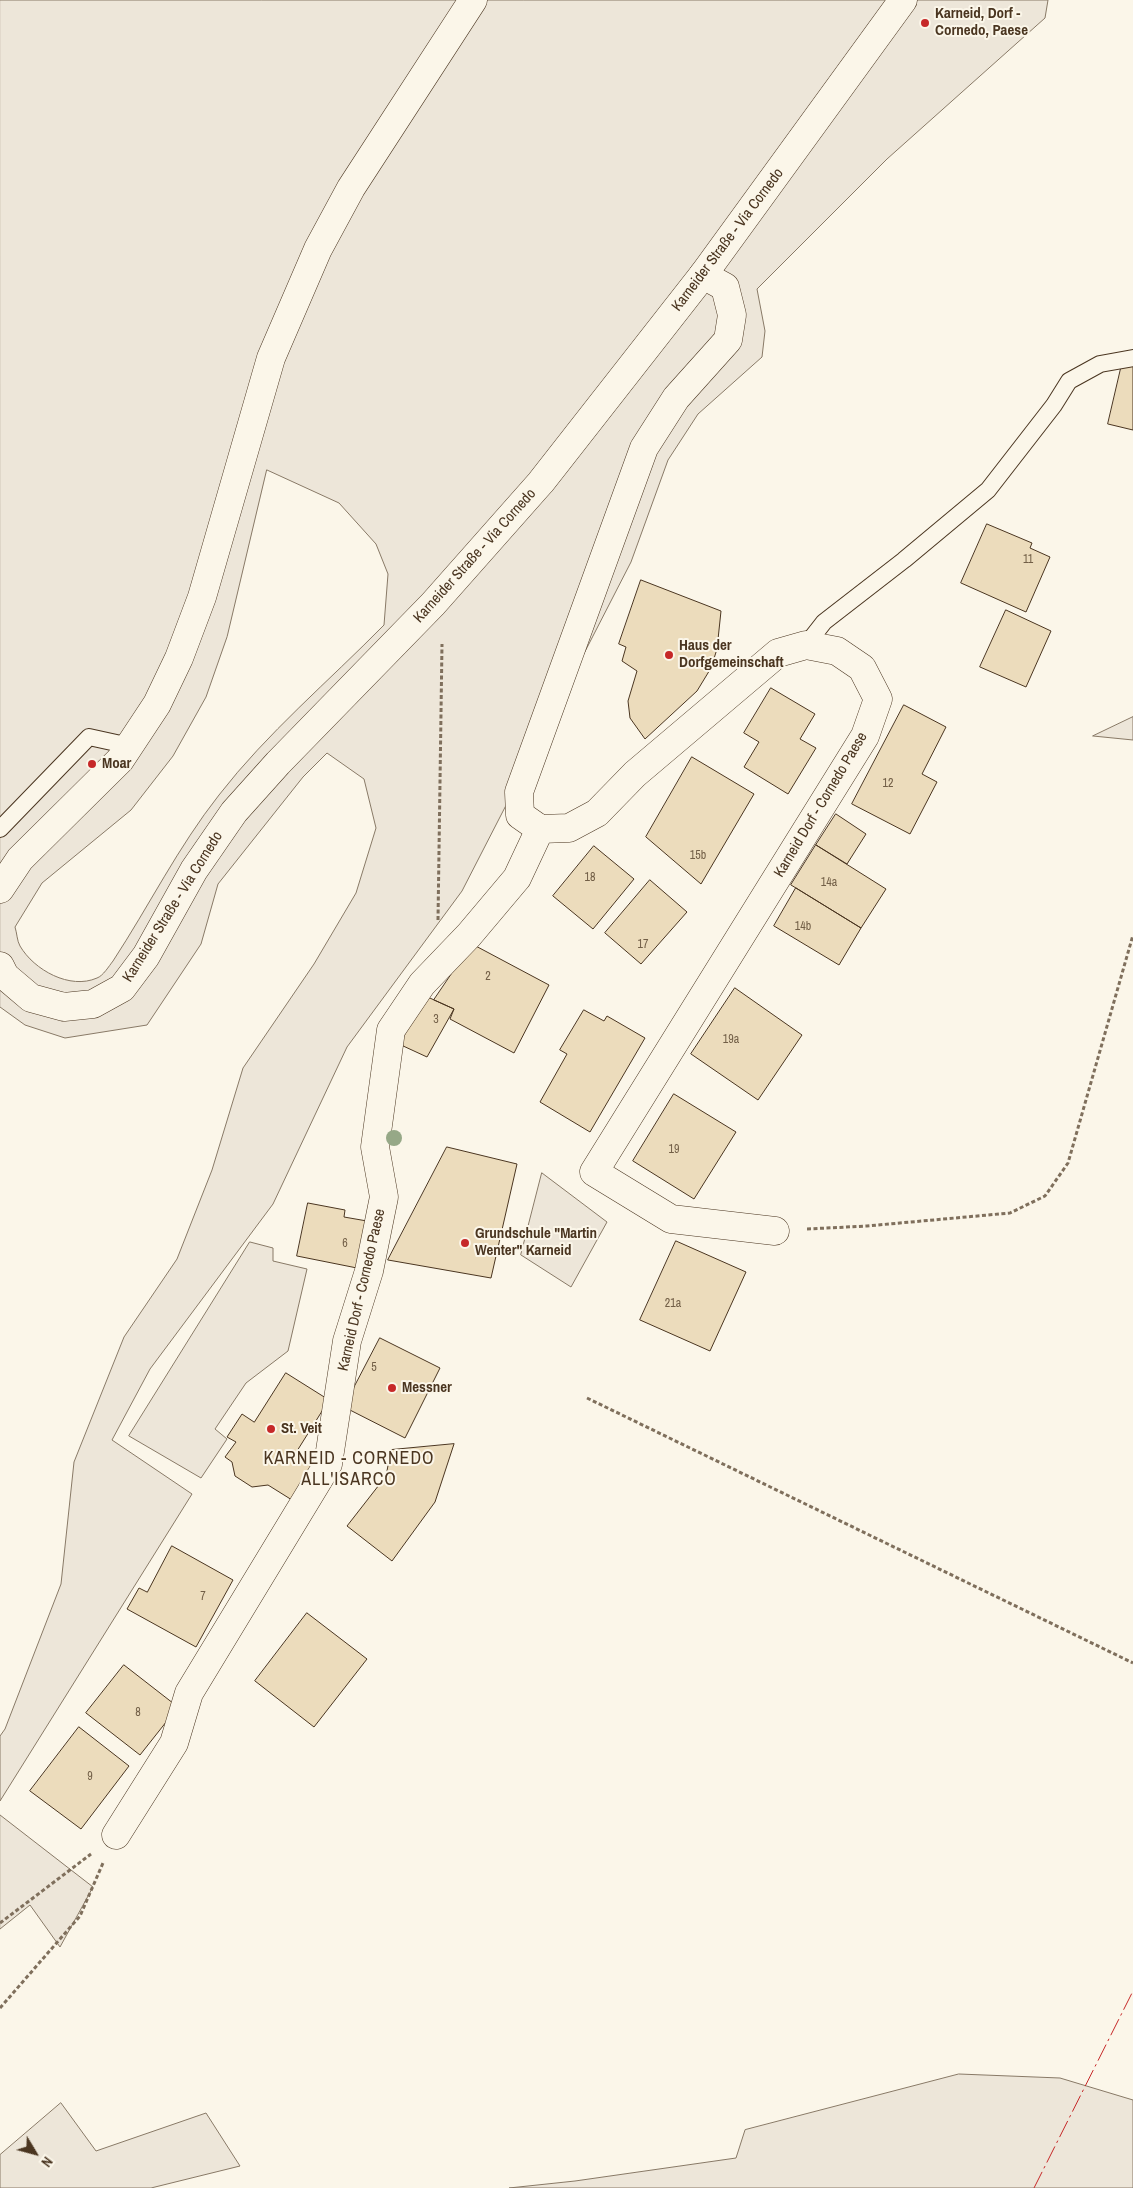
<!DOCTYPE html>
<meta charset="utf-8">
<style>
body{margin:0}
#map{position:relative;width:1133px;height:2188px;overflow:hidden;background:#fbf6e9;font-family:"Archivo Narrow",sans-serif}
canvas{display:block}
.north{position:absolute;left:10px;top:2128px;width:50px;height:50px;-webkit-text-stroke:4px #fbf6e9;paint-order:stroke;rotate:127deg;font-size:14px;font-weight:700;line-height:20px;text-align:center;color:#4a3520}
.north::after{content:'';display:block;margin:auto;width:18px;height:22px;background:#4a3520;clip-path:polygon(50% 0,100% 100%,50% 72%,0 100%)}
</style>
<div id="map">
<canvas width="1133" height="2188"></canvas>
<div class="north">N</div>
</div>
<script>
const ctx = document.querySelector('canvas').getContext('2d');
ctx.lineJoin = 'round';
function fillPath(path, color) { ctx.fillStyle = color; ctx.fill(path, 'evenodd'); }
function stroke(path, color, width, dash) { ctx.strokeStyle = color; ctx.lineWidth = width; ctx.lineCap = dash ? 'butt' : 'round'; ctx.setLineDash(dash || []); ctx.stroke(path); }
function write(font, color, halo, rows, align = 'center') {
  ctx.font = font + ' "Archivo Narrow",sans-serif'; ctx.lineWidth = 4; ctx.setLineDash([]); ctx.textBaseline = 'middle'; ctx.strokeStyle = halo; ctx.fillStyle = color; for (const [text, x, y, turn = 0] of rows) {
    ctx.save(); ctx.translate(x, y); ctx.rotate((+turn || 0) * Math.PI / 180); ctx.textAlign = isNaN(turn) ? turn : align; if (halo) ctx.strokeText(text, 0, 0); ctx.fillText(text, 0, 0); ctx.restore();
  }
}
const green = new Path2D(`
 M 0,0 L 1048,0 L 1045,18 L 887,159 L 757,289 L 765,331 L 762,357 L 698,414 L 668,460 L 631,562 L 462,891 L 347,1047 L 273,1204 L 150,1369 L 112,1440 L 192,1494 L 0,1801 L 0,1736 L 5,1729 L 61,1584 L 74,1462 L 124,1337 L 177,1259 L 212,1170 L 243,1068 L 314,964 L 356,893 L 376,828 L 364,779 L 327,753 L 303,777 L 218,884 L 201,944 L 147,1025 L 65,1038 L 25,1025 L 0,1007 ZM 267,470 L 339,503 L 376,544 L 388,574 L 384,625 C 329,681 267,733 219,795 C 178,847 149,906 113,961 C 109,966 103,976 97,978 C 70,990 34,970 20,946 C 17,941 17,933 15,927 L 42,883 L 131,810 L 173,756 L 206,697 L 227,637 Z
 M 1133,717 L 1133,740 L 1093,736 Z
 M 542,1173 L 607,1222 L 571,1287 L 521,1255 Z
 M 250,1242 L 273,1248 L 273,1261 L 307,1269 L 288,1351 L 246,1383 L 215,1429 L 227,1439 L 201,1478 L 129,1436 Z
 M 0,1815 L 93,1887 L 60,1947 L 30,1905 L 0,1929 Z
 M 959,2074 L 1060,2078 L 1133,2100 L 1133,2188 L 509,2188 L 575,2181 L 736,2158 L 745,2130 Z
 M 61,2103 L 96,2151 L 206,2113 L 240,2166 L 151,2188 L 0,2188 L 0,2155 Z`);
fillPath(green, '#ede6d9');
stroke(green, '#887966', 1);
const building = new Path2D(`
 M 1122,364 L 1133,366 L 1133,430 L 1108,424 Z
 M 987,524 L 1032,543 L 1030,548 L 1050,557 L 1026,612 L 961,583 Z
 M 641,580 L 721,611 L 717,649 L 711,668 L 697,691 L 645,739 L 630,718 L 628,701 L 637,671 L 622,661 L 626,647 L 619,644 Z
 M 1006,610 L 1051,631 L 1026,687 L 980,667 Z
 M 771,688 L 815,714 L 800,739 L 816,748 L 788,794 L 744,767 L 759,742 L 744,733 Z
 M 904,705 L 946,727 L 922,774 L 937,782 L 910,834 L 852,804 Z
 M 692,757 L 754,794 L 701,884 L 646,837 Z
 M 836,814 L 866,834 L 847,864 L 816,845 Z
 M 816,845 L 886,889 L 861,928 L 791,885 Z
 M 594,846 L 634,879 L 593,929 L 553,896 Z
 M 650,880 L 687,912 L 641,964 L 605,933 Z
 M 796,888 L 861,928 L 839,965 L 774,926 Z
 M 472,944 L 549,985 L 514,1053 L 450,1019 L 454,1009 L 434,1000 Z
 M 735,988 L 802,1035 L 758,1100 L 691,1054 Z
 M 421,994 L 454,1009 L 427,1057 L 401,1045 Z
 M 584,1010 L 604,1021 L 607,1016 L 645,1038 L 590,1132 L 540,1102 L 567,1054 L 560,1050 Z
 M 674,1094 L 736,1132 L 694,1199 L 633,1161 Z
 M 447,1147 L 517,1164 L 491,1278 L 388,1260 Z
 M 308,1203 L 345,1210 L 344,1217 L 367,1221 L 357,1268 L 297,1256 Z
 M 676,1241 L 746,1272 L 710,1351 L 640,1320 Z
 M 380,1338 L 440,1368 L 405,1438 L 344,1407 Z
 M 286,1373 L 329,1400 L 297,1451 L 316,1463 L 292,1500 L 268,1485 L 252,1487 L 235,1476 L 232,1462 L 225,1457 L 236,1442 L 227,1437 L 242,1414 L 254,1422 Z
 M 454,1444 L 435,1502 L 392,1561 L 347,1526 L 386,1476 L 391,1450 Z
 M 172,1546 L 233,1580 L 196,1647 L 127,1609 L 139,1588 L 147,1592 Z
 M 307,1613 L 367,1659 L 314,1727 L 255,1681 Z
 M 124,1665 L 178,1707 L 140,1755 L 86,1713 Z
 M 79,1727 L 129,1766 L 81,1829 L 30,1791 Z`);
fillPath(building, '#ecdcbc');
stroke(building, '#4a3520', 1);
const lane = new Path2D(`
 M 806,645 L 824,622 L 904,560 L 988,490 L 1054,405 L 1069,381 L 1100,364 L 1133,358
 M 0,829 L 89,737 L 130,746`);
const street = new Path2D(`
 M 703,275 L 725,287 L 732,315 L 728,340 L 676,398 L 644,448 L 519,792 L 520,815 L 540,829 L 569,828 L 597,813 L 635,774 L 778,653 L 806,645 L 837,651 L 862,668 L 878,699 L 865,736 L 594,1172 L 671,1219 L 775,1231
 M 116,1835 L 174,1743 L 189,1693 L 328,1464 L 347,1341 L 369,1271 L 384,1197 L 375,1147 L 391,1030 L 422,984 L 469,935 L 517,878 L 540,829`);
const secondary = new Path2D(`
 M 0,889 L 20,859 L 120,760 L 157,704 L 179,658 L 202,597 L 271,358 L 318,249 L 351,188 L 473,0
 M 0,966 L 5,976 L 31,998 L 64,1007 L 93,1004 L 122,988 L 146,956 L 194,870 L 234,812 L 278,763 L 433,604 L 541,482 L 703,275 L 903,0`);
stroke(lane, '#4a3520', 18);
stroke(street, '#4a3520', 29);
stroke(secondary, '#4a3520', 29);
stroke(new Path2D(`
 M 438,920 L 442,644
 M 807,1229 L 867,1226 L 1010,1213 L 1045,1196 L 1068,1163 L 1133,935
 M 587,1398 L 1133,1663
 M 0,1923 L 91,1854
 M 0,2008 L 80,1916 L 103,1863`), '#7f6f5c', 3, [4, 2.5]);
stroke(lane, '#fbf6e9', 16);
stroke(street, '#fbf6e9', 28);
stroke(secondary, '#fbf6e9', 28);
stroke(new Path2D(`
 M 1034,2188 L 1133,1991`), '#c62828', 1, [18, 4, 2.5, 4]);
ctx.fillStyle = '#96a887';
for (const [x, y] of [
 [394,1138]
]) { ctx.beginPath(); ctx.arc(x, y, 8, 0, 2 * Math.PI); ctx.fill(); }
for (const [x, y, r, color] of [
 [925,23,5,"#c62828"],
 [669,655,5,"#c62828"],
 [92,764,5,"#c62828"],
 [465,1243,5,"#c62828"],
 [392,1388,5,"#c62828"],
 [271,1429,5,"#c62828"]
]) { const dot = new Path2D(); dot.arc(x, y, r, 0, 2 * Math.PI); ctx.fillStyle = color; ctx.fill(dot); stroke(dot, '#fbf6e9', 2); }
write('12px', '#725f47', null, [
 ["11",1028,560],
 ["12",888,784],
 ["15b",698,856],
 ["18",590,878],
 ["14a",829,883],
 ["14b",803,927],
 ["17",643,945],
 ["2",488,977],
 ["3",436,1020],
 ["19a",731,1040],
 ["19",674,1150],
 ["6",345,1244],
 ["21a",673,1304],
 ["5",374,1368],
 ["7",203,1597],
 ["8",138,1713],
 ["9",90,1777]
]);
write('bold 15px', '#4a3520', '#fbf6e9', [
 ["Karneid, Dorf -",935,14],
 ["Cornedo, Paese",935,31],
 ["Haus der",679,646],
 ["Dorfgemeinschaft",679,663],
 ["Moar",102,764],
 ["Grundschule \"Martin",475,1234],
 ["Wenter\" Karneid",475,1251],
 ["Messner",402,1388],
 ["St. Veit",281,1429]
], 'left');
write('15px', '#4a3520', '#fbf6e9', [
 ["Karneider Straße - Via Cornedo",728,240,-53],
 ["Karneider Straße - Via Cornedo",475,556,-48],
 ["Karneid Dorf - Cornedo Paese",821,805,-59],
 ["Karneider Straße - Via Cornedo",173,907,-58],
 ["Karneid Dorf - Cornedo Paese",362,1290,-77]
]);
ctx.letterSpacing = '1px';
write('18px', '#4a3520', '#fbf6e9', [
 ["KARNEID - CORNEDO",349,1459],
 ["ALL'ISARCO",349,1480]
]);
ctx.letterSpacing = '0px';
</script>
